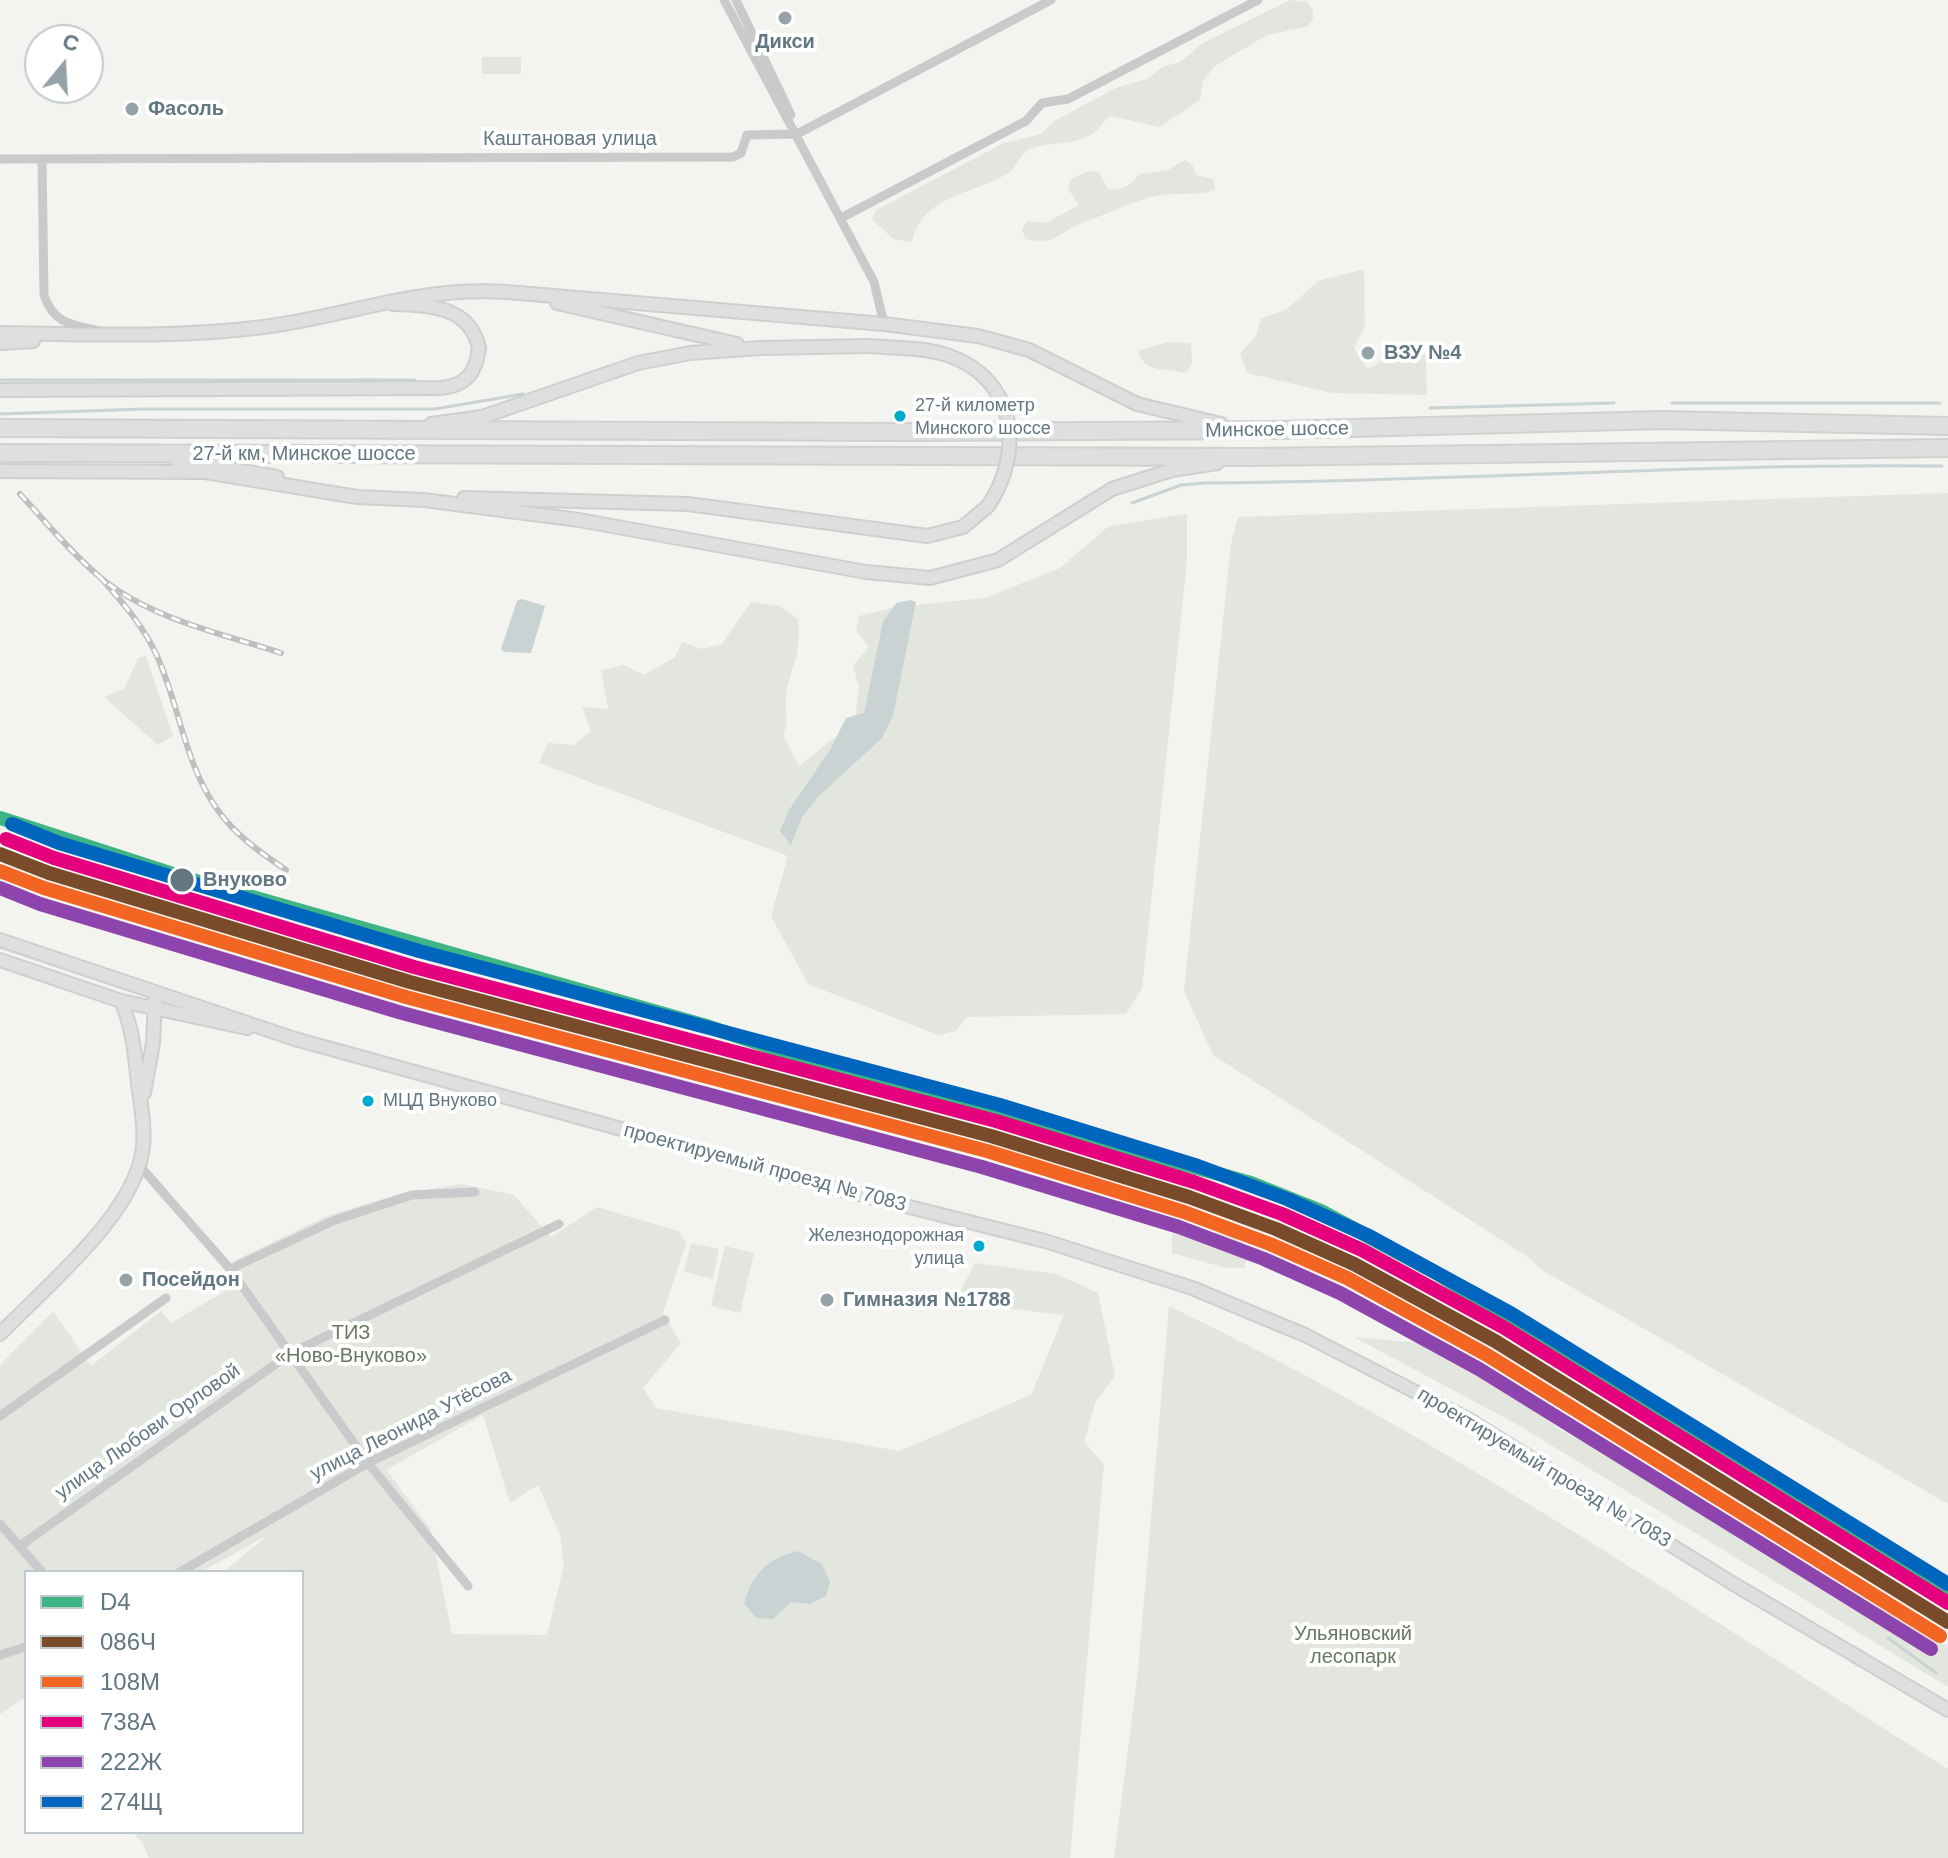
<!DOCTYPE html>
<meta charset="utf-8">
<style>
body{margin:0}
#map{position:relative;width:1948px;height:1858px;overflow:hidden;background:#f3f3f0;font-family:Helvetica,sans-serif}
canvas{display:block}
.legend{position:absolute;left:24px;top:1570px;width:280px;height:264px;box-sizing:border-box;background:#fff;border:2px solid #c0c9cd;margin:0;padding:10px 14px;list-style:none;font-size:24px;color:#627781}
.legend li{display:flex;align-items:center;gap:16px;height:40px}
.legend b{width:40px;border:2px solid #c0c9cd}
.north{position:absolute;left:24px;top:24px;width:80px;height:80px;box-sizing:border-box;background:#fff;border:2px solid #c0c9cd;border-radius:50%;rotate:18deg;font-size:22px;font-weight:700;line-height:32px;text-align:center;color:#627781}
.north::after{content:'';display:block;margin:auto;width:28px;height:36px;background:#95a2a8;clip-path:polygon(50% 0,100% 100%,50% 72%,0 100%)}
</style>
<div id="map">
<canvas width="1948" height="1858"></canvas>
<ul class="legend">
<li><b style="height:10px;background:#3fb485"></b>D4</li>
<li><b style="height:10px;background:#7a4b2a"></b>086Ч</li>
<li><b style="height:10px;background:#f26522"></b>108М</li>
<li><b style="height:10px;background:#e5007d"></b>738А</li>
<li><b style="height:10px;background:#8e44ad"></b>222Ж</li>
<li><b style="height:10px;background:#0065bd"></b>274Щ</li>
</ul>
<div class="north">С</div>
</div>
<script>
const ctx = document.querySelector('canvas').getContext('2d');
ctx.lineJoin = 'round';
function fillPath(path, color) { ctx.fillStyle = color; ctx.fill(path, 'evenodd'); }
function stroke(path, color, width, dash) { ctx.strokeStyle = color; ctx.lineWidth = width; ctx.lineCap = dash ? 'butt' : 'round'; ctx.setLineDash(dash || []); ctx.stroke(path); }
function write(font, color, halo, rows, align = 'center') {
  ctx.font = font + ' Helvetica,sans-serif'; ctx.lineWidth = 8; ctx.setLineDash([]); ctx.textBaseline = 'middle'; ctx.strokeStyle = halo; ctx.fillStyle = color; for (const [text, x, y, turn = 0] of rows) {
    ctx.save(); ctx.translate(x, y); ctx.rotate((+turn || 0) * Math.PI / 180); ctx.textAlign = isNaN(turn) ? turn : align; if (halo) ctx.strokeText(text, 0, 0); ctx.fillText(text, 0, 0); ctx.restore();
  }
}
fillPath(new Path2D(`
 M 1290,0 L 1307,2 L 1313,10 L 1313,20 L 1306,27 L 1267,35 L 1215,66 L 1203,81 L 1200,100 L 1159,127 L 1111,116 C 1102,121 1098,132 1089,136 C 1069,146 1047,141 1028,150 C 1019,155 1017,168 1008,173 C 972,195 922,195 912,242 L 893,239 L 872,219 L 876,210 L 1004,143 L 1041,134 L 1054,121 L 1118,87 L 1148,79 L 1162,67 L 1180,62 L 1203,43 Z
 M 482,57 L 521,57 L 521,74 L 482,74 Z
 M 1185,160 L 1193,166 L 1196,175 L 1214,179 L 1215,189 C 1199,198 1169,190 1147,198 C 1125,205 1104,215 1082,223 C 1056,232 1057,247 1025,239 L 1022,229 L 1027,221 L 1046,223 L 1079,205 L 1068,189 L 1071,179 L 1089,171 L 1099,172 L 1108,189 C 1125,191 1129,185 1140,174 L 1168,170 Z
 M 1364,269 L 1365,326 L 1354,348 L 1367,369 L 1395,353 L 1426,355 L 1427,395 L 1332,393 L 1247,373 L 1240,354 L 1256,336 L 1261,318 L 1286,310 L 1318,281 Z
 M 1167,342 L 1191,343 L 1192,363 L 1187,373 C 1167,368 1144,374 1138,351 Z
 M 1948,493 L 1948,1504 L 1542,1270 L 1528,1257 L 1213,1055 L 1184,991 L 1231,544 L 1238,517 Z
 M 1187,514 L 1187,561 L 1142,988 L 1126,1014 L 967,1017 L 956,1031 L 938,1035 L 808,984 L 771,916 L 788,856 L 539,763 L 548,743 L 574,745 L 591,731 L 582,707 L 608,709 L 601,670 L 624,665 L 644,675 L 675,657 L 682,642 L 702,649 L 722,644 L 751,602 L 780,606 L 798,619 C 802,656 791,664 786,696 C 784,711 790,721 783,735 L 799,766 L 855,721 L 859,686 L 853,666 L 869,647 L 856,630 L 859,616 L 897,607 L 985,598 L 1060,568 L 1109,526 Z
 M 146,656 L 173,736 L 158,745 L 104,697 L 124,689 L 138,658 Z
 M 461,1184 L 514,1195 L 551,1237 L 597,1207 L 678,1231 L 686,1243 L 663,1313 L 681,1343 L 643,1388 L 656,1408 L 899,1451 L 1031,1395 L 1064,1315 L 955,1302 L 975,1263 L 1057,1274 L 1098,1293 L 1115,1376 L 1096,1401 L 1084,1442 L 1104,1464 L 1070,1858 L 149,1858 L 142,1842 L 132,1832 L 302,1832 L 302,1572 L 223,1572 L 268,1535 L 201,1572 L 26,1572 L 26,1697 L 0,1714 L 0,1365 L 53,1311 L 91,1366 L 161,1311 L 171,1323 L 234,1286 L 234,1261 L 327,1216 L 396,1195 ZM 483,1415 L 510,1503 L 538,1485 L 560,1535 L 564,1566 L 547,1635 L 452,1634 L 430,1528 L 386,1470 Z
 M 1232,1233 L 1249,1251 L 1244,1268 L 1226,1268 L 1172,1253 L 1172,1234 Z
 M 691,1243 L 719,1249 L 713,1279 L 684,1272 Z
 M 725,1246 L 754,1253 L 740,1313 L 711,1306 Z
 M 1169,1306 C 1442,1437 1692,1608 1948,1769 L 1948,1858 L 1114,1858 L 1138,1671 Z
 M 1354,1337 L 1418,1343 L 1486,1374 L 1562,1431 L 1669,1480 L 1814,1570 L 1948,1646 L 1948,1687 L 1518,1425 Z`), '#e2e6de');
fillPath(new Path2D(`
 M 522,599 L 545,606 L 531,653 L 504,652 L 501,649 L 517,601 Z
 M 911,600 L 916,602 L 893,716 L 882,738 L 819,796 L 802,817 L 791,845 L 780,831 L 789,810 L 830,750 L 846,718 L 864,713 L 883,622 L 896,603 Z
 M 798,1551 L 822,1564 L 830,1582 L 826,1596 L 810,1604 L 791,1602 L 773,1619 L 756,1618 L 744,1603 C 753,1573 767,1559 798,1551 Z`), '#cad3d4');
stroke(new Path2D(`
 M 0,380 L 415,380
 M 1672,403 L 1940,403
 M 1430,408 L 1614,403
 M 0,414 L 143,409 L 435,409 L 523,394
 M 1132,503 L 1181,485 L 1205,483 C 1451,482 1696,463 1942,466
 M 1888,1638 L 1936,1673`), '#cad3d4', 3);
const secondary = new Path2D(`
 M 557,303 L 737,344
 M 0,333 C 85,334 171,338 255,328 C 345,318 412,286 507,292 L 884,324 L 978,336 L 1029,350 L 1137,404 L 1221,424
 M 0,343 L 33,341
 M 0,390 L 440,388 C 466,386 476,373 479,348 C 470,306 429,305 393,304
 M 431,424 L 482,417 L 638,363 L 690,353 L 760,348 L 868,346
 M 177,460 L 277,477
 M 0,471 L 205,472 L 357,497 L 424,500 L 579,520 L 866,572 L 930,578 L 998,560 L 1112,489 L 1172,470 L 1217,463
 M 464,498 L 688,504 L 927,536 L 963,527 L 988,506
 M 0,940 L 295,1039 L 846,1191 L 1045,1241 L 1192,1288 L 1305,1335 L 1468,1419 L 1732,1583 L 1948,1710
 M 0,960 L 121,1001 L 247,1028
 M 144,1093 L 153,1043 L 155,1001
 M 0,1334 C 44,1288 138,1212 143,1146 C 145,1126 141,1104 138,1084 C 135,1055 133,1028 121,1001`);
const highway = new Path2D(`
 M 0,428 L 902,432 L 1275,430 L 1661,420 L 1948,426
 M 0,453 L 1252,457 L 1948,448`);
stroke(secondary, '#ced0cf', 16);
stroke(highway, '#d0d1d0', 20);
stroke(new Path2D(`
 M 724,0 L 874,282 L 884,324
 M 736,0 L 791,115
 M 0,159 L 733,157 L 741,153 L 747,135 L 797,134 L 1051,0
 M 42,159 L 44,295 C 53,324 73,325 100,331
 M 841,218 L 1026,121 L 1042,103 L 1068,99 L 1258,0
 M 139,1165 L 230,1269 L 368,1463 L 468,1586
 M 230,1269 L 335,1220 L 412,1195 L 475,1192
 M 0,1416 L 166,1298
 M 0,1524 L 42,1572
 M 20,1546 L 291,1353 L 559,1224
 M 180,1572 L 368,1463 L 665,1320
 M 0,1655 L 26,1647`), '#c8cacb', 9);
stroke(secondary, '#dedfdf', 12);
stroke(highway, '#dedfdf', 16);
const rail = new Path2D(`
 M 20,494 C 46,522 71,553 101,578 C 151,619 220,633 281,653
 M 100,577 C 122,602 143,625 157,656 C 180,707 184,762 217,809 C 235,835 260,852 286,870`);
stroke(rail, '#bec0c0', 6);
stroke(rail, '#fff', 3, [9]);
const secondaryBridge = new Path2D(`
 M 868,346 C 893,348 922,347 947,355 C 1016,378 1025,451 988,506`);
stroke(secondaryBridge, '#ced0cf', 16, []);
stroke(secondaryBridge, '#dedfdf', 12);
stroke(new Path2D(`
 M 0,818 L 182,877 L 703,1025 L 816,1062 L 1251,1183 L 1321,1211 L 1436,1273 L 1948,1590`), '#3fb485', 14);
stroke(new Path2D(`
 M 0,854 L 49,873 L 410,982 L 991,1136 L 1189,1197 L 1276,1229 L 1354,1264 L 1495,1341 L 1948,1622`), '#7a4b2a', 14);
stroke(new Path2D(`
 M 0,871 L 44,888 L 406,997 L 987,1151 L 1184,1212 L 1270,1244 L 1347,1278 L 1487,1355 L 1940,1636`), '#f26522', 14);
stroke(new Path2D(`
 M 6,839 L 54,858 L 414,967 L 996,1121 L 1194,1182 L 1282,1214 L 1362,1250 L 1503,1327 L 1948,1603`), '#e5007d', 14);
stroke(new Path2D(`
 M 0,888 L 40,904 L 402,1013 L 982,1167 L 1179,1227 L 1264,1259 L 1340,1293 L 1479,1369 L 1931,1649`), '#8e44ad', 14);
stroke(new Path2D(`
 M 12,824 L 59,843 L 419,951 L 1000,1105 L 1198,1166 L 1287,1199 L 1369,1236 L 1512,1314 L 1948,1584`), '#0065bd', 14);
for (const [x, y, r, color] of [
 [785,18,8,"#95a2a8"],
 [132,109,8,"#95a2a8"],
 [1368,353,8,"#95a2a8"],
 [900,416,7,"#00a9ce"],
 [182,880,13,"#627781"],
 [368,1101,7,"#00a9ce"],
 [979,1246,7,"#00a9ce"],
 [126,1280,8,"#95a2a8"],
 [827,1300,8,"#95a2a8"]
]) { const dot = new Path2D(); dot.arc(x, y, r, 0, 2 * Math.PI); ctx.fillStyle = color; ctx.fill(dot); stroke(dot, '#fff', 3); }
write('18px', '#627781', '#fff', [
 ["27-й километр",915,406],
 ["Минского шоссе",915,429],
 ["МЦД Внуково",383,1101],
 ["Железнодорожная",964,1236,"right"],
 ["улица",964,1259,"right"]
], 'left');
write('bold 20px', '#627781', '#fff', [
 ["Дикси",785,42,"center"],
 ["Фасоль",148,109],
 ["ВЗУ №4",1384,353],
 ["Посейдон",142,1280],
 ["Гимназия №1788",843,1300]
], 'left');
write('20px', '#627781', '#fff', [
 ["Каштановая улица",570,139],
 ["Минское шоссе",1277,430,-1],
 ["27-й км, Минское шоссе",304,454],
 ["проектируемый проезд № 7083",765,1168,15],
 ["улица Леонида Утёсова",411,1425,-27],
 ["улица Любови Орловой",148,1432,-35],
 ["проектируемый проезд № 7083",1544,1468,31]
]);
write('bold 20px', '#627781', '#fff', [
 ["Внуково",203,880]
], 'left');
write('20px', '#687861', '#fff', [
 ["ТИЗ",351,1333],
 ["«Ново-Внуково»",351,1356],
 ["Ульяновский",1353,1634],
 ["лесопарк",1353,1657]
]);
</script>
